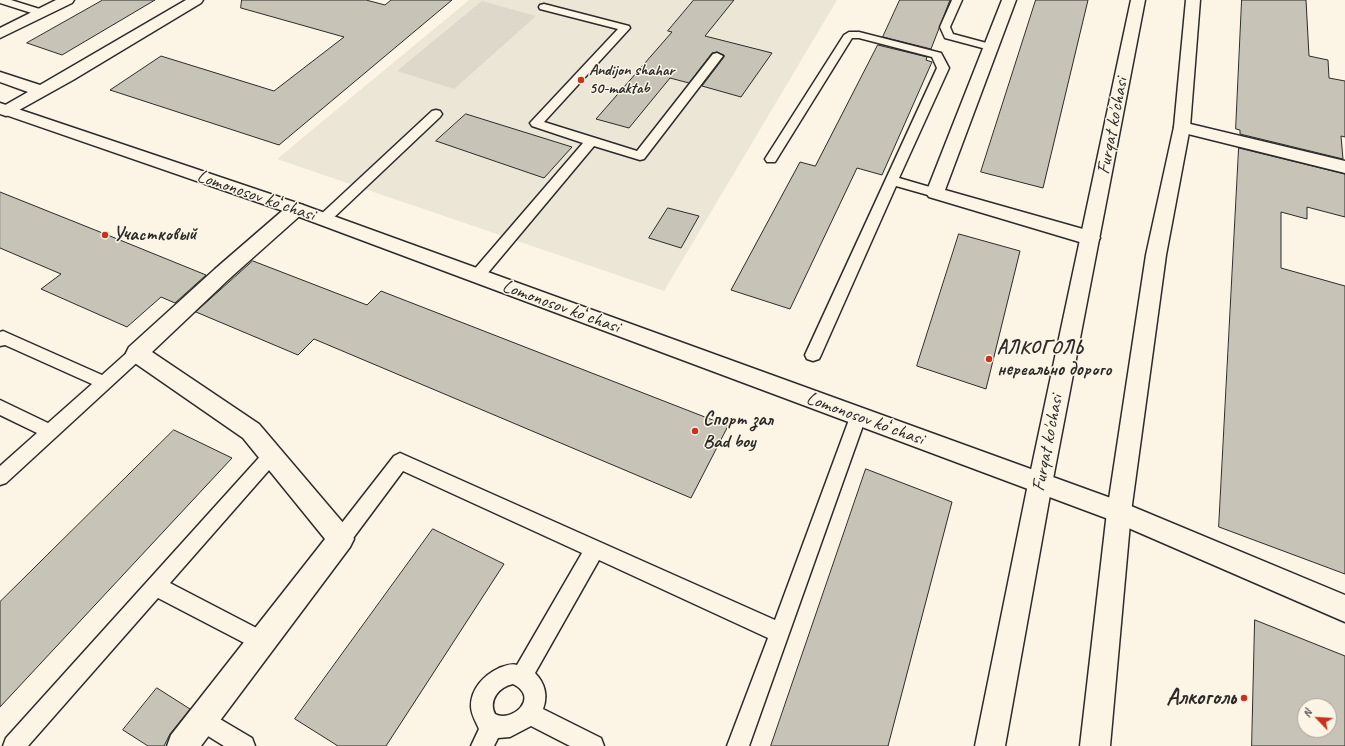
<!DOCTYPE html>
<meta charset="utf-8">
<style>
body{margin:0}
#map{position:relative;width:1345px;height:746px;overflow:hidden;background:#fcf5e5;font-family:Caveat,sans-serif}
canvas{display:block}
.north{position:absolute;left:1297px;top:698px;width:40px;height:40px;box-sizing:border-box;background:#fcf5e5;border:1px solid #a8a49b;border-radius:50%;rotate:295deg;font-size:11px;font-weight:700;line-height:16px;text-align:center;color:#2b2b2b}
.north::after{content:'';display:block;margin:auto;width:14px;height:18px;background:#c8321e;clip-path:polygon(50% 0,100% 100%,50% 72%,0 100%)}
</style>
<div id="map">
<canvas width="1345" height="746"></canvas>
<div class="north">N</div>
</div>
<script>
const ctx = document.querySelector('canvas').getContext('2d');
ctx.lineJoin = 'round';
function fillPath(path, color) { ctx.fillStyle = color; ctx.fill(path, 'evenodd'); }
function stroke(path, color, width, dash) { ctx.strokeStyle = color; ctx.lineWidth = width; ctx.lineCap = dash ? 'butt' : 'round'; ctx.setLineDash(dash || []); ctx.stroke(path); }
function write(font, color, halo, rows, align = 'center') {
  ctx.font = font + ' Caveat,sans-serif'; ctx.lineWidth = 3; ctx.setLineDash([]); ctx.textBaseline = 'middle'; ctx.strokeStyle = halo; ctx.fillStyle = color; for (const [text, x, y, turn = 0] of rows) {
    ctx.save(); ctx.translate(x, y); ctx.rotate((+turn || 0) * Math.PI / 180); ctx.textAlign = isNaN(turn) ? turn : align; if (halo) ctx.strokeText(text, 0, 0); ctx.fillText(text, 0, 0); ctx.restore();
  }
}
fillPath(new Path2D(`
 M 469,0 L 837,0 L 664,291 L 277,159 Z`), '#ece6d7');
fillPath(new Path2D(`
 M 482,1 L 536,16 L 454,89 L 397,71 Z`), '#ded8ca');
const building = new Path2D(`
 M 103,0 L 155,0 L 62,55 L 27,43 Z
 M 242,0 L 366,0 L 385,5 L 391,0 L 452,0 L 279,145 L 110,90 L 161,56 L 274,91 L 344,37 L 241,8 Z
 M 694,0 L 734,0 L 705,36 L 772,53 L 741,97 L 702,86 L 724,57 L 724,55 L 717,52 L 712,53 L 689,83 L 670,78 L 629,128 L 596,119 L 672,32 L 668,31 Z
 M 900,0 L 950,0 L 931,49 L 883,37 Z
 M 1036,0 L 1088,0 L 1043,188 L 981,172 Z
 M 1242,0 L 1306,0 L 1309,56 L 1328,60 L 1329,78 L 1345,81 L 1345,137 L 1341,136 L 1343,159 L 1240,134 L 1240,130 L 1236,129 Z
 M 878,45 L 927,57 L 926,60 L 932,62 L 882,175 L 857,168 L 790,309 L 731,290 L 800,162 L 815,166 Z
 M 466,114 L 572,147 L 544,178 L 436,141 Z
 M 1239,148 L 1345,174 L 1345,217 L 1307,207 L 1307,219 L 1281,212 L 1281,268 L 1345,286 L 1345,574 L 1219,527 Z
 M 0,192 L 110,236 L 206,275 L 175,303 L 161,297 L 127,327 L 41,289 L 61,274 L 0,248 Z
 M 668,208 L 699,216 L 681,248 L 649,238 Z
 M 959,234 L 1020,251 L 986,389 L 917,366 Z
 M 253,261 L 367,305 L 381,291 L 728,426 L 691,498 L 314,339 L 298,355 L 196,312 Z
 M 174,430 L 232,458 L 0,707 L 0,602 Z
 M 866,469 L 952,502 L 888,746 L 771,746 Z
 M 433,529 L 504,564 L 386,746 L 338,746 L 295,719 Z
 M 1255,620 L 1345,656 L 1345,746 L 1252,746 ZM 1305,706 L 1329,706 L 1329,730 L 1305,730 Z
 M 157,688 L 190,709 L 170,734 L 164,746 L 148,746 L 123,730 Z`);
fillPath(building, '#c8c3b7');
stroke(building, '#2b2b2b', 1);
const service = new Path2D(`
 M 0,0 L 11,0 L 46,11 L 47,13 L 42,16 L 38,15 L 0,3 Z
 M 952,0 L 962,0 L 950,27 L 953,34 L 994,45 L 995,47 L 994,49 L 990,50 L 945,38 L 940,27 Z
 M 544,4 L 629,26 L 630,28 L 544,122 L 637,151 L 713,54 L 717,53 L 723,56 L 644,159 L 640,160 L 594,146 L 482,280 L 477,281 L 472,280 L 470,276 L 472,272 L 583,143 L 532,126 L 530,123 L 618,29 L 540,9 L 539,7 L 540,5 Z
 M 849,32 L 859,32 L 941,53 L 949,68 L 899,178 L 940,190 L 942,193 L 940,196 L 935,197 L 896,186 L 821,355 L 819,359 L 813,361 L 807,359 L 805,355 L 937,68 L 932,57 L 859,38 L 852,38 L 775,162 L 767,162 L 765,159 L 844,35 Z
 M 436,110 L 440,111 L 442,114 L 440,117 L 328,223 L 323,225 L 318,223 L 316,220 L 318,217 L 432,111 Z
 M 3,331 L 102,375 L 131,349 L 137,347 L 143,349 L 145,353 L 143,357 L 6,483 L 0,485 L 0,466 L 37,433 L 0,415 L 0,400 L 48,423 L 92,384 L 5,345 L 0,346 L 0,332 Z
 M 858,410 L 864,412 L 866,417 L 749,746 L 727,746 L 768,638 L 599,560 L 535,673 C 545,683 548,696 543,709 L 601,738 L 604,746 L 570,746 L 531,726 L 510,737 L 498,738 L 494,746 L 471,746 L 479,729 C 476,722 471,714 471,706 C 471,689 484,675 499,668 C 505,666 511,663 517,665 L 582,553 L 403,471 L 348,545 L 341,548 L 334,545 L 332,539 L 334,533 L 394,456 L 400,453 L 775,620 L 850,417 L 852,412 ZM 513,684 C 541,698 511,723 495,714 C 488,700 499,687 513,684 Z
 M 271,448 L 277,451 L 280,456 L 277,461 L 170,583 L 270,635 L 273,642 L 270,649 L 263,652 L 256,649 L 158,598 L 28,746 L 3,746 L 6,738 L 265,451 Z
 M 203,709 L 252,738 L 255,746 L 224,746 L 195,728 L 192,720 L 195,712 Z`);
const minor = new Path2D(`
 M 56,0 L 74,0 L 72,3 L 0,38 L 0,28 Z
 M 186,0 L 203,0 L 201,3 L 73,80 L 12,114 L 6,116 L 0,114 L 0,108 L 28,92 L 0,82 L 0,72 L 40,85 Z
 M 1002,0 L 1016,0 L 945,190 L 1097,233 L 1100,238 L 1097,243 L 1090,245 L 1083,243 L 929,197 L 926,193 Z
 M 1182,122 L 1345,161 L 1345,173 L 1176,131 L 1174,127 L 1176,123 Z
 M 296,203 L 303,205 L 305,209 L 303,213 L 229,279 L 152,352 L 259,424 L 350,531 L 354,539 L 350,547 L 201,746 L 167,746 L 171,735 L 325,539 L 243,438 L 129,359 L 126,353 L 129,347 L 215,269 L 289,205 Z
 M 1119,501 L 1345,595 L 1345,622 L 1110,520 L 1107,512 L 1110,504 Z`);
const tertiary = new Path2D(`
 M 0,103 L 303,205 L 1119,501 L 1128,504 L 1131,512 L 1128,520 L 1119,523 L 289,213 L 0,113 Z`);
const secondary = new Path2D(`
 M 1131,0 L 1145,0 L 1052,484 L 1005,746 L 975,746 L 1028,484 Z
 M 1186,0 L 1200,0 L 1190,127 L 1166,255 L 1131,512 L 1110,746 L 1080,746 L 1107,512 L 1146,255 L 1174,127 Z`);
stroke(service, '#2b2b2b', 3);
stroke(minor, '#2b2b2b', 3);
stroke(tertiary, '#2b2b2b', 3);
stroke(secondary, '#2b2b2b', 3);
fillPath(service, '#fcf5e5');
fillPath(minor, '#fcf5e5');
fillPath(tertiary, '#fcf5e5');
fillPath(secondary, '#fcf5e5');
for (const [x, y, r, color] of [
 [581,80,4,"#c8321e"],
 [105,235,4,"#c8321e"],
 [989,359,4,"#c8321e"],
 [695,431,4,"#c8321e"],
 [1244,698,4,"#c8321e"]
]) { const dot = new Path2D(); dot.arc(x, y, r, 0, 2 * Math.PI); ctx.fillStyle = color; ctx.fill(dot); stroke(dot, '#fcf5e5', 1.5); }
write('bold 16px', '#2b2b2b', '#fcf5e5', [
 ["Andijon shahar",589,71],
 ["50-maktab",589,89]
], 'left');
write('19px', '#2b2b2b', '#fcf5e5', [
 ["Furqat ko'chasi",1113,126,-79],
 ["Lomonosov koʻchasi",256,196,19],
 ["Lomonosov koʻchasi",561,307,20],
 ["Lomonosov koʻchasi",865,419,20],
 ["Furqat ko'chasi",1048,443,-79]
]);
write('bold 19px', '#2b2b2b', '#fcf5e5', [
 ["Участковый",113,235],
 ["АЛКОГОЛЬ",997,348],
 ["нереально дорого",997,370],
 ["Спорт зал",703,420],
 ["Bad boy",703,442]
], 'left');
write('bold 23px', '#2b2b2b', '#fcf5e5', [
 ["Алкоголь",1236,698]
], 'right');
</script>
